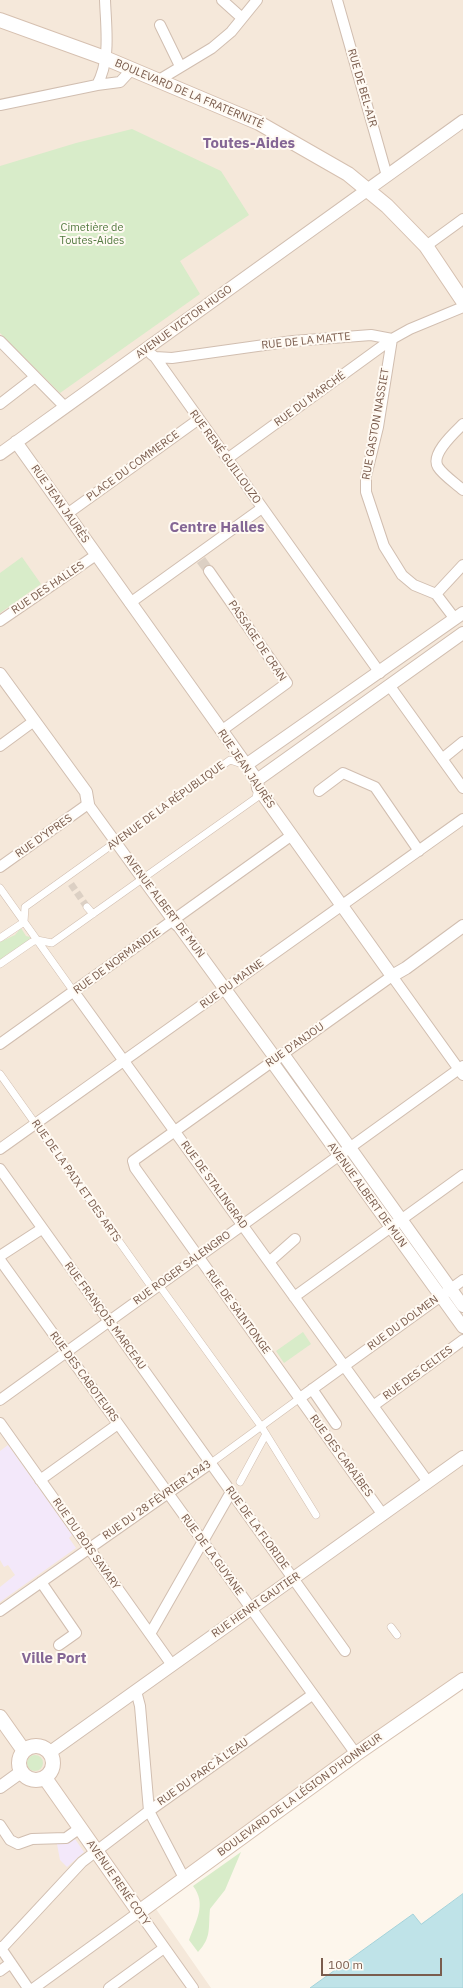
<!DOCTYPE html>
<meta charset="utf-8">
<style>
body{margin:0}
#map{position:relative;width:463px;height:1988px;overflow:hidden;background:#fdf6ec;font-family:"IBM Plex Sans",sans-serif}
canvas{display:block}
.scale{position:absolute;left:321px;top:1958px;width:121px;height:18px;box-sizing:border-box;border:2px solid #7a5c4d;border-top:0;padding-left:5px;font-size:12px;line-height:14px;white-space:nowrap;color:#7a5c4d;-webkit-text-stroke:3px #fffaf3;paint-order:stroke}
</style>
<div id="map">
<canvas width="463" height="1988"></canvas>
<div class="scale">100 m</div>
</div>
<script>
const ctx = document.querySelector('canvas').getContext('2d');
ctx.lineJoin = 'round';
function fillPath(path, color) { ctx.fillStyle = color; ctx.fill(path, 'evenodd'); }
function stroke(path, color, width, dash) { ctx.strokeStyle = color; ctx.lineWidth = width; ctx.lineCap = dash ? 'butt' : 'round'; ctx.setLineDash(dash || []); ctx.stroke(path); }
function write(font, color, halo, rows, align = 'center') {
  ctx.font = font + ' "IBM Plex Sans",sans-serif'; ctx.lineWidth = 4; ctx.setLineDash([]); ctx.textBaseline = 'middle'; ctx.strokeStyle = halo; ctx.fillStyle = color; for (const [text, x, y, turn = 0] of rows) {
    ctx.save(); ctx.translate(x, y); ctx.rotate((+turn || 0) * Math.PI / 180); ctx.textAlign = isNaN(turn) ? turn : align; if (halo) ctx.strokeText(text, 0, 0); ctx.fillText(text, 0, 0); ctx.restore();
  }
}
fillPath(new Path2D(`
 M 0,0 L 463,0 L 463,1685 L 156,1909 L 211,1988 L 0,1988 Z`), '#f5e8da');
fillPath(new Path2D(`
 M 8,1445 L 72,1535 L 69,1538 L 76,1548 L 0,1602 L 0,1587 L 15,1575 L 8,1565 L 4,1567 L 0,1560 L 0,1451 Z
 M 75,1839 L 84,1852 L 67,1867 L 60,1860 L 57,1844 L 68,1843 Z`), '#f3e8fa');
fillPath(new Path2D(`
 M 132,129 L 221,171 L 249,215 L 180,261 L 200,294 L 60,393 L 0,333 L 0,166 L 76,143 Z
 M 22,557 L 41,584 L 0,613 L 0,573 Z
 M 21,928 L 26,936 L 30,937 L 29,941 C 22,945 6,954 0,960 L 0,942 L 15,935 Z
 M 303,1332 L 311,1344 L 284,1363 L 276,1351 Z
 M27 1763a8 8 0 1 1 16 0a8 8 0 1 1-16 0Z
 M 241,1852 L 225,1890 L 210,1909 C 208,1928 212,1937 198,1952 L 189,1940 C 196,1921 207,1904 193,1886 Z`), '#d8ecc9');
const water = new Path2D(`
 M 463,1894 L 463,1988 L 310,1988 L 413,1914 L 421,1924 Z`);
fillPath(water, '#bfe3e8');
stroke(water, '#a5d3da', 1);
stroke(new Path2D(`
 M 71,884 L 87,907`), '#dcd0c4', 7, [7, 3.5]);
stroke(new Path2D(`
 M 201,560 L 209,571`), '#dcd0c4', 10, [10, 5]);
const pedestrian = new Path2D(`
 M 0,888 L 74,992
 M 87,907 L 93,914
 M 0,938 L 24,922 L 25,907 L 230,760 L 245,765
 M 0,964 L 32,942 L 37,940 L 52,943 L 256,798 L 258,788
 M 0,1074 L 153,1289
 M 159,1285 L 261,1426 L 316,1515
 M 211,1463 L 300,1398
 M 240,1482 L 266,1434
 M 391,1627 L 397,1635`);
const minor = new Path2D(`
 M 222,0 L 242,18
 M 337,0 L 387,176
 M 160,25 L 180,66
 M 159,80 L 212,48 L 231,32 L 257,0
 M 97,85 C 111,59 106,28 105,0
 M 0,105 L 97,85 L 120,82 L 132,69
 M 426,246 L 463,219
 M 392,339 L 378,427 L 366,476 L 366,492 L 384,546 L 402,575 L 414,585 L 436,594 L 455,619
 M 0,341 L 65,407
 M 151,354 L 155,357 L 172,358 L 293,341 L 371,335 L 392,339
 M 155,357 L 380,673
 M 0,404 L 35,377
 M 463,424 C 455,432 430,454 438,467 C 443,475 455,483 463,490
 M 227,459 L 392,339 L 410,329 L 463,307
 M 67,514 L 199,419
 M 209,571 L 287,683 L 221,731
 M 436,594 L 463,565
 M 130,603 L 262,508
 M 0,621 L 96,555
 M 389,685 L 463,788
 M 0,746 L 34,721
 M 442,759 L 463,742
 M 319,791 L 343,773 L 375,787 L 419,851
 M 0,867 L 88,804 L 173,921
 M 74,992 L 428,1482
 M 0,1044 L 292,835
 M 0,1149 L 463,819
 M 0,1169 L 345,1651
 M 0,1256 L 40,1230 L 43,1229
 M 0,1260 L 356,1754
 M 269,1262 L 295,1239
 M 294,1297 L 463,1175
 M 312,1389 L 336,1424
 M 300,1398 L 463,1280
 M 0,1400 L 463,1066
 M 373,1406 L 463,1340
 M 0,1423 L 172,1665
 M 40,1480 L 118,1424
 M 383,1515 L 135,1168 L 133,1161 L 392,976 L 463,1075
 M 41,1582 L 76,1633 L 59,1645
 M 0,1611 L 211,1463
 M 150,1634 L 231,1492
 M 136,1691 L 140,1706 L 149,1811 L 184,1878
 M 0,1825 L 10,1840 L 18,1844 L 32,1839 L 66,1838 L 80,1828
 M 0,1947 L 28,1988
 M 1,1949 L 82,1862 L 149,1811 L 312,1695
 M 0,1971 L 11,1963
 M 34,1988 L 139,1912 L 193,1988
 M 109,1988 L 164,1948`);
const tertiary = new Path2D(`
 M 16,442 L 257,780 L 258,788 L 392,976 L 406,968 L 463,926
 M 0,454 L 463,121
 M 0,674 L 86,792 L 88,804
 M 246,765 L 463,613
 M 257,780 L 463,633
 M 173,921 L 179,926 L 276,1059
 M 283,1054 L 463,1306
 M 272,1062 L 463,1327
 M 49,1753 L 463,1457
 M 0,1787 L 21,1772`);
const secondary = new Path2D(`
 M 0,20 L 105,58 L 259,123 L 348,174 L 387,206 L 426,246 L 463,301
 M 0,1717 L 24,1751
 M19 1763a17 17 0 1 1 34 0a17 17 0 1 1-34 0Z
 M 45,1778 L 139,1912 L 356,1754 L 463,1680`);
stroke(pedestrian, '#d1beb0', 8);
stroke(minor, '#d1beb0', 12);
stroke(tertiary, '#d1beb0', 14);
stroke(secondary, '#d6c0b0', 16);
stroke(pedestrian, '#fff', 7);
stroke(minor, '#fff', 10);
stroke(tertiary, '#fff', 12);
stroke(secondary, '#fff', 14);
write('11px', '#7a5c4d', '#fffaf3', [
 ["RUE DE BEL-AIR",362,88,74],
 ["BOULEVARD DE LA FRATERNITÉ",189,94,23],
 ["AVENUE VICTOR HUGO",184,322,-36],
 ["RUE DE LA MATTE",306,341,-6],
 ["RUE DU MARCHÉ",310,399,-36],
 ["RUE GASTON NASSIET",376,424,-80],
 ["RUE RENÉ GUILLOUZO",225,457,54],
 ["PLACE DU COMMERCE",133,466,-36],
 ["RUE JEAN JAURÈS",60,504,55],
 ["RUE DES HALLES",48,588,-34],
 ["PASSAGE DE CRAN",257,641,56],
 ["RUE JEAN JAURÈS",246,769,56],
 ["AVENUE DE LA RÉPUBLIQUE",166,806,-36],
 ["RUE D'YPRES",44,836,-35],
 ["AVENUE ALBERT DE MUN",164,906,53],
 ["RUE DE NORMANDIE",117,961,-36],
 ["RUE DU MAINE",232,984,-36],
 ["RUE D'ANJOU",295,1045,-35],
 ["RUE DE LA PAIX ET DES ARTS",76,1181,55],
 ["RUE DE STALINGRAD",214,1185,54],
 ["AVENUE ALBERT DE MUN",367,1195,54],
 ["RUE ROGER SALENGRO",182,1268,-36],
 ["RUE DE SAINTONGE",238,1312,54],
 ["RUE FRANÇOIS MARCEAU",105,1316,54],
 ["RUE DU DOLMEN",403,1323,-36],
 ["RUE DES CELTES",418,1373,-36],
 ["RUE DES CABOTEURS",84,1377,54],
 ["RUE DES CARAÏBES",341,1456,54],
 ["RUE DU 28 FÉVRIER 1943",157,1500,-35],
 ["RUE DE LA FLORIDE",257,1528,54],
 ["RUE DU BOIS SAVARY",86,1544,55],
 ["RUE DE LA GUYANE",212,1555,54],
 ["RUE HENRI GAUTIER",256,1605,-35],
 ["RUE DU PARC À L'EAU",203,1772,-35],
 ["BOULEVARD DE LA LÉGION D'HONNEUR",300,1795,-36],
 ["AVENUE RENÉ COTY",118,1883,55]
]);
write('11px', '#537a41', '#fffaf3', [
 ["Cimetière de",92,228],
 ["Toutes-Aides",92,241]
]);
write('bold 15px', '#846695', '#fffaf3', [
 ["Toutes-Aides",249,144],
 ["Centre Halles",217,528],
 ["Ville Port",54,1659]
]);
</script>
